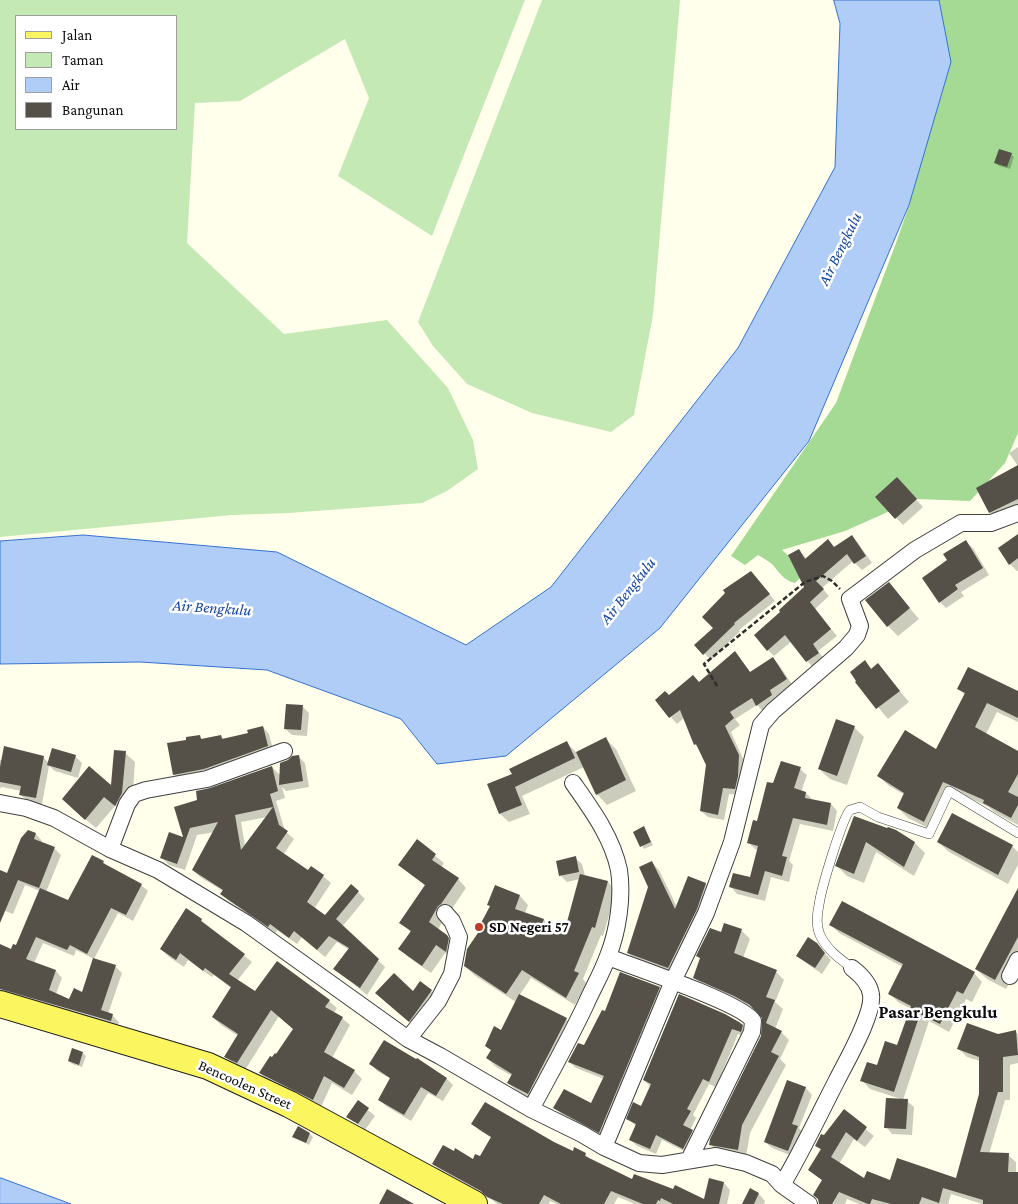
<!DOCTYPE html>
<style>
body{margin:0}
#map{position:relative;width:1018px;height:1204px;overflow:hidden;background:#ffffeb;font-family:"Crimson Pro",serif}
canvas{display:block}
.legend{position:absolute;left:15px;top:15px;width:162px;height:115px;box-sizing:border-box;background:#fff;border:1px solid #9e9e9e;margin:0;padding:6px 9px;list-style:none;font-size:15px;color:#0c0c0c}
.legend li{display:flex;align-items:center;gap:10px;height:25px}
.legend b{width:25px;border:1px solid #9e9e9e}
</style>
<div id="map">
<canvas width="1018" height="1204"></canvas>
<ul class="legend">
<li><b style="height:6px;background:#fbf55f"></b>Jalan</li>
<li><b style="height:14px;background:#c5e9b5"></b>Taman</li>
<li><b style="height:14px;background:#afcdf7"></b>Air</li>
<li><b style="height:14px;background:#555048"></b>Bangunan</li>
</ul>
</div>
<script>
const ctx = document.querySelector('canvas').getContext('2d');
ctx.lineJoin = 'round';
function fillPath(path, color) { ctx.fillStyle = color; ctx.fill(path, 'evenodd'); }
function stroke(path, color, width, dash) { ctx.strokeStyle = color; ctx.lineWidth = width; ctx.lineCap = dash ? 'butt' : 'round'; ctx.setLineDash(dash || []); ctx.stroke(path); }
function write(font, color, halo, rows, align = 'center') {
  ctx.font = font + ' "Crimson Pro",serif'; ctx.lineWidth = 5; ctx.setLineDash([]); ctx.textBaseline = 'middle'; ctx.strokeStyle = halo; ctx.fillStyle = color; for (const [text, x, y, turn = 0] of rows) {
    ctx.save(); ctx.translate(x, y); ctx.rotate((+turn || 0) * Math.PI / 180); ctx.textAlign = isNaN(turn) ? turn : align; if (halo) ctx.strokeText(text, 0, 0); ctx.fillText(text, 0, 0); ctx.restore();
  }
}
fillPath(new Path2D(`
 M 0,0 L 525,0 L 432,236 L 338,176 L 369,98 L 345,39 L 240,101 L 195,103 L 187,243 L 284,334 L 387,320 L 448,388 L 473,440 L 478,469 L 447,491 L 422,503 L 289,513 L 232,515 L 0,537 ZM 16,16 L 176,16 L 176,129 L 16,129 Z
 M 542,0 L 680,0 L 653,315 L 634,415 L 611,432 L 532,413 L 467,384 L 433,346 L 418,322 Z`), '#c5e9b5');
fillPath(new Path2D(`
 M 936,0 L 1018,0 L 1018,433 L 1005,463 L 970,501 L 917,499 L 845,531 L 782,550 L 797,563 L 800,578 L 795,583 C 784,581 779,572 772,564 C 768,561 763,558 758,555 L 745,565 L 731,556 L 836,403 L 896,243 L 910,203 Z`), '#a5da94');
const water = new Path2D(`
 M 834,0 L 939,0 L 951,62 L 909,205 L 809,441 L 660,628 L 506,756 L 437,764 L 401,719 L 267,670 L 140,662 L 0,664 L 0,541 L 83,535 L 277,552 L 466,645 L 551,587 L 738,348 L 835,167 L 840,24 Z
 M 0,1178 L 1,1178 L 71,1204 L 0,1204 Z`);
fillPath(water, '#afcdf7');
stroke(water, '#3572cf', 1);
fillPath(new Path2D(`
 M 1011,154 L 1014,157 L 1010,169 L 999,166 L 996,163 Z
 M 1018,447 L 1018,466 L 1009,453 Z
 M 1018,466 L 1018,509 L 998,520 L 990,512 Z
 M 903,485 L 923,507 L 903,525 L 877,497 Z
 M 1018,536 L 1018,571 L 1017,571 L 1010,564 Z
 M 852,537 L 858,543 L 872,563 L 862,570 L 853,561 L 822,588 L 829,596 L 815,609 L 837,636 L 818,651 L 824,659 L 813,668 L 792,641 L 774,656 L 768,650 L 782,612 L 806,587 L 799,550 L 807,559 L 835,548 Z
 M 966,542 L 973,548 L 989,575 L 961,592 L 964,596 L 946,608 L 940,602 L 949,561 Z
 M 757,579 L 775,601 L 739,630 L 740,631 L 711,660 L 696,645 L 714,628 Z
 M 889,584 L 919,619 L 898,636 L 888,626 Z
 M 773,658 L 779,665 L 793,686 L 775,697 L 778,702 L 763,711 L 757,705 L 735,719 L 740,725 L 731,732 L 745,763 L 741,795 L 729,794 L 724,820 L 708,817 L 701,811 L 707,765 L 699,749 L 695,744 L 684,718 L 677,724 L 656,700 L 669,696 L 699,683 L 741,660 L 751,673 Z
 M 865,662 L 872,669 L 878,665 L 909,702 L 888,719 L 857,682 Z
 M 959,689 L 1018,692 L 1018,722 L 997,712 L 986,734 L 1018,753 L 1018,825 L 994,812 L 989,807 L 953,790 L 934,831 L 908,818 L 898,808 L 905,795 L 889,786 L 879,776 L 936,751 L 965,695 Z
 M 303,707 L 309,713 L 307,736 L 292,735 L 285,729 Z
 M 263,727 L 269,734 L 274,753 L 181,781 L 174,774 L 188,741 L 199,736 L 203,740 L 221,736 L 225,740 L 250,734 Z
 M 854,727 L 864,737 L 847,785 L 830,779 L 819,769 Z
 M 606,739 L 616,749 L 636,791 L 607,805 L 597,794 L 584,767 L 522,796 L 530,814 L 509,822 L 500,814 L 513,775 L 567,743 L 577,753 Z
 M 125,753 L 135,762 L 132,803 L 125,815 L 115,806 L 96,828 L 73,809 L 112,788 Z
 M 75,756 L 82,763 L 78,778 L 55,771 L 49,766 L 42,804 L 27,801 L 21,795 L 21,791 L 2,787 L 0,788 L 0,760 L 43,757 L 49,763 Z
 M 298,756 L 305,763 L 309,787 L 286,791 L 282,787 L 285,798 L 276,801 L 285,831 L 294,839 L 283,855 L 309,872 L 323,876 L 331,883 L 314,909 L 325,917 L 358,892 L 365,899 L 342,927 L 385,967 L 367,995 L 335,969 L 349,950 L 337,942 L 325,957 L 302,937 L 297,944 L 277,930 L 276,933 L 229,901 L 221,894 L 223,891 L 200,877 L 193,870 L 215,832 L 197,835 L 185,870 L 169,865 L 161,857 L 185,839 L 199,800 L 211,790 L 272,767 L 281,776 ZM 267,817 L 245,846 L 241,822 Z
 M 800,769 L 807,775 L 801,792 L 806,793 L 812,799 L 831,804 L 837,811 L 833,831 L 800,824 L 789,861 L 793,865 L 789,882 L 771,877 L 765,901 L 737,894 L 731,887 L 751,879 L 758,850 L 755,849 L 748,842 L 774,785 Z
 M 953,815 L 1012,846 L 1018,852 L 1018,865 L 1008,884 L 949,852 L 938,842 Z
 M 855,817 L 915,843 L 925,853 L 914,876 L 876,852 L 864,883 L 847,876 L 837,866 Z
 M 644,828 L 653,845 L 644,849 L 635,832 Z
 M 28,831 L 36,834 L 42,841 L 41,843 L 54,848 L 61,855 L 46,892 L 68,902 L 103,862 L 108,868 L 141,885 L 148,891 L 133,921 L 118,913 L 94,959 L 115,966 L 122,973 L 108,1014 L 112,1015 L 119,1022 L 117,1027 L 0,996 L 0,945 L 11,950 L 16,946 L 40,891 L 25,885 L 13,914 L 0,909 L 0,871 L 8,875 ZM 43,943 L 74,956 L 76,950 L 94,959 L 83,994 L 70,1000 L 56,994 L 62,978 L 56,971 L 34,963 Z
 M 417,841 L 444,863 L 441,868 L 458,879 L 466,888 L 449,913 L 446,914 L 438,930 L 455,945 L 454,960 L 445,953 L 431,973 L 408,957 L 400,949 L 412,933 L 401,923 L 426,886 L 400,865 Z
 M 575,858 L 582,864 L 585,876 L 608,882 L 616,891 L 603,936 L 601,935 L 583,979 L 586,983 L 575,1005 L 531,978 L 519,996 L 566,1019 L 574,1028 L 536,1102 L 517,1091 L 508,1083 L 512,1076 L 496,1067 L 487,1058 L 492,1051 L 486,1046 L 502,1031 L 516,1002 L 474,975 L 465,966 L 484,927 L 491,907 L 489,905 L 496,887 L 520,896 L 528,905 L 525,913 L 544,920 L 552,929 L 565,935 L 580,879 L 567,882 L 561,876 Z
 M 652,863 L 659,870 L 677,907 L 689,877 L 706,884 L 713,891 L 676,975 L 636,960 L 628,953 L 650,887 Z
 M 1018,891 L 1018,966 L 1006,989 L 987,979 L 976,969 Z
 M 201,920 L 252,962 L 237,981 L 256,993 L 329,1001 L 337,1008 L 334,1013 L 342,1018 L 350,1025 L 332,1058 L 354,1071 L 362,1079 L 352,1095 L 332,1083 L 321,1107 L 268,1081 L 260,1073 L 276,1055 L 295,1029 L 279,1016 L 245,1070 L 233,1064 L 225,1057 L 238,1036 L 221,1025 L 213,1017 L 231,988 L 214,975 L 212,977 L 188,960 L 184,967 L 169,957 L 161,949 Z
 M 725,924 L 742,931 L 750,939 L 743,958 L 776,972 L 784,980 L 775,1002 L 783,1009 L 775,1029 L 781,1032 L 789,1040 L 780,1059 L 786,1065 L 750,1133 L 746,1157 L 719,1153 L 711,1145 L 762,1037 L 764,1022 L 760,1013 L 743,1004 L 703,986 L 695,978 L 701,959 L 698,956 L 722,933 Z
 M 831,925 L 974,973 L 982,982 L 972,1002 L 966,999 L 949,1032 L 929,1021 L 903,1100 L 907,1101 L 914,1107 L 912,1135 L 892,1134 L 886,1127 L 901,1099 L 870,1089 L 862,1080 L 898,1046 L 911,1009 L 898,1002 L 890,994 L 903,967 L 839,933 Z
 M 816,944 L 831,960 L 822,974 L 805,962 L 798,956 Z
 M 421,983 L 438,997 L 416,1027 L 383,999 L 413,993 Z
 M 659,988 L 666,994 L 606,1138 L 562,1115 L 555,1108 L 591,1105 L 604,1079 L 576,1068 L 569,1062 L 585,1047 L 606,1012 Z
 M 679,995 L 742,1026 L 748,1033 L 747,1038 L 738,1034 L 716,1087 L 709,1084 L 693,1115 L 696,1118 L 690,1130 L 698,1137 L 690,1154 L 662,1140 L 656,1154 L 637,1146 L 630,1139 L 636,1126 L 628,1119 L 642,1107 L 651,1087 L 644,1080 Z
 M 1016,1032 L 1018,1034 L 1018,1063 L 1010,1065 L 1010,1100 L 1005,1100 L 989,1154 L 1008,1155 L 1016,1162 L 1016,1173 L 1018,1173 L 1018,1204 L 982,1204 L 951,1194 L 948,1204 L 859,1204 L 847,1199 L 845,1204 L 820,1204 L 823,1181 L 809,1170 L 822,1151 L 816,1145 L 844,1111 L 874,1136 L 865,1147 L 854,1139 L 839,1164 L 865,1180 L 891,1182 L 957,1180 L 980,1094 L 980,1061 L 967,1057 L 959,1049 L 998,1035 Z
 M 83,1053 L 86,1056 L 82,1067 L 72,1064 L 69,1061 Z
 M 371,1064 L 446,1078 L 453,1085 L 443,1101 L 428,1093 L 411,1121 L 386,1106 L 379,1100 L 391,1079 L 377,1071 Z
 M 788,1081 L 806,1088 L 812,1095 L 799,1128 L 804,1134 L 795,1157 L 772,1148 L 765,1142 Z
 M 358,1102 L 375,1116 L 365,1130 L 348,1116 Z
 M 473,1124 L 554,1143 L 573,1153 L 585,1154 L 592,1161 L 633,1180 L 705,1201 L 724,1183 L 730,1190 L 727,1204 L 635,1204 L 618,1197 L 614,1204 L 556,1204 L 550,1201 L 549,1204 L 497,1204 L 489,1197 L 440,1171 L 433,1164 L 473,1160 L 480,1158 L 492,1138 L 480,1131 Z
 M 310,1134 L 313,1137 L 309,1145 L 294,1137 Z
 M 750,1190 L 759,1194 L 765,1201 L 764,1204 L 744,1204 Z`), '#0003');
fillPath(new Path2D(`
 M 999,149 L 1012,153 L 1007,167 L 994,163 Z
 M 1018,465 L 1018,499 L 989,513 L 976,488 Z
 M 897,477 L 917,499 L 895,519 L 875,497 Z
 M 1018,534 L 1018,558 L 1009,565 L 998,548 Z
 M 852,535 L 866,556 L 854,564 L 847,554 L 816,581 L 824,589 L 810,602 L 831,629 L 813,644 L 819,653 L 806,662 L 785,635 L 767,651 L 754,635 L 780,612 L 779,610 L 804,587 L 788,555 L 799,549 L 805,559 L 828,539 L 834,547 Z
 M 966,540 L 983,568 L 955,585 L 958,589 L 939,603 L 922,578 L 947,560 L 943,554 Z
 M 751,571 L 770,594 L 734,623 L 735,624 L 703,655 L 694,645 L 713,628 L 702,617 L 725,593 L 723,590 Z
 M 889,582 L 910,608 L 887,627 L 865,600 Z
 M 735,651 L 750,672 L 773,657 L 787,679 L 770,690 L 772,695 L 756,706 L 752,698 L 730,712 L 734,718 L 725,726 L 739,755 L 738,776 L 735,789 L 723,788 L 718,815 L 700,811 L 706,765 L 696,744 L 694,745 L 680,710 L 669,718 L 655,700 L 665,691 L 669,695 L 693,675 L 699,682 Z
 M 865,660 L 871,669 L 878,663 L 900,691 L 876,709 L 855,682 L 856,681 L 850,672 Z
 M 968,667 L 1018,691 L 1018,718 L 987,703 L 975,727 L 1018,751 L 1018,774 L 1008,792 L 1018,797 L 1018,805 L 1011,818 L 983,803 L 984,800 L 943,782 L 924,822 L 897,808 L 904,793 L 877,776 L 905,730 L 936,749 L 965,693 L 957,689 Z
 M 286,704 L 303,705 L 301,730 L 284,729 Z
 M 836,719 L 855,726 L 837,776 L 818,769 Z
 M 263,726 L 268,746 L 204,769 L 173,775 L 167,743 L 186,740 L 186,737 L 200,735 L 201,739 L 221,735 L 222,739 L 248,733 L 247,730 Z
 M 606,737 L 626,780 L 596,795 L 576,752 Z
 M 567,741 L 575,758 L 515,787 L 522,805 L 499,814 L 487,784 L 512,774 L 509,769 Z
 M 4,746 L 44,756 L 36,798 L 19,795 L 21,786 L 0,782 L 0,767 Z
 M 52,748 L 76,755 L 71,772 L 47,765 Z
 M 114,750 L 126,751 L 122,793 L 115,806 L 104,797 L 85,820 L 62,799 L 89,766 L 111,785 Z
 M 299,755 L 303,781 L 279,785 L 280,763 L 288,760 L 292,756 Z
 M 781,761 L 801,767 L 794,788 L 806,792 L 805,798 L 831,803 L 827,825 L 793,818 L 782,856 L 787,857 L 782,876 L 765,871 L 758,895 L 729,887 L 733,873 L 750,877 L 758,846 L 747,843 L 753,820 L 757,821 L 767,782 L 773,783 Z
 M 272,766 L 278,791 L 270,794 L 279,825 L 288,831 L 276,848 L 308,870 L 311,866 L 324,875 L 307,902 L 325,915 L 351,884 L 359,891 L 336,919 L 379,959 L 360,988 L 333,969 L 349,948 L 329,936 L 317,950 L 294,931 L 289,938 L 270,924 L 268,927 L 220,894 L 223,890 L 192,870 L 218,822 L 190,828 L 177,864 L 160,858 L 169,832 L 183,837 L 174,807 L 197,800 L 196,791 L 210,788 ZM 273,807 L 241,850 L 235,815 Z
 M 952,813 L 1013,845 L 998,875 L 937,842 Z
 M 854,816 L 887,828 L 888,827 L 896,830 L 915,842 L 904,867 L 866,842 L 854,874 L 835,866 Z
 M 644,826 L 651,842 L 640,847 L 633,832 Z
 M 28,830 L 36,833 L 34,839 L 55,847 L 39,888 L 18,880 L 0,923 L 0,870 L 7,873 L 21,838 Z
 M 417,839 L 436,854 L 432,860 L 459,878 L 441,904 L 438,906 L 429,922 L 447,935 L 449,938 L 446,952 L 436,945 L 422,966 L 398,949 L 411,931 L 399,923 L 425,885 L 398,865 Z
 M 92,855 L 104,861 L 103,863 L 142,884 L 126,915 L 111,908 L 87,954 L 70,945 L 67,950 L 36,937 L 26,959 L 56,970 L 49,990 L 69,999 L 74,988 L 82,992 L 93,958 L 116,965 L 101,1010 L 113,1014 L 111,1021 L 0,989 L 0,944 L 11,949 L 13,944 L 16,945 L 40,888 L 68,900 Z
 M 576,856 L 579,872 L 559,876 L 556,861 Z
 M 652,861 L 675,909 L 688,876 L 706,883 L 697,909 L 668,968 L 627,953 L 648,887 L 639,867 Z
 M 580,874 L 608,881 L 595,928 L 592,927 L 574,971 L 579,973 L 566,998 L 522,970 L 506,994 L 464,966 L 467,949 L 482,927 L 480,925 L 490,906 L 487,905 L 495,885 L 520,895 L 515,909 L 544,919 L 542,924 L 564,933 Z
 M 1018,888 L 1018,937 L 995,980 L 975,969 Z
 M 842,901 L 975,972 L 963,994 L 957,991 L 940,1024 L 920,1014 L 894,1092 L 860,1081 L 867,1062 L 877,1065 L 885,1041 L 897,1045 L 911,1006 L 888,994 L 903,964 L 829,925 Z
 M 186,908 L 202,919 L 201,921 L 245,954 L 229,974 L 255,991 L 277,961 L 330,1000 L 325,1007 L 343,1017 L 324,1052 L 355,1070 L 344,1088 L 324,1076 L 313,1100 L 259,1073 L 270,1056 L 272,1057 L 275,1053 L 276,1054 L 293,1029 L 271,1010 L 237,1063 L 224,1057 L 238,1034 L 212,1017 L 231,987 L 205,968 L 203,971 L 180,953 L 176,960 L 160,949 Z
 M 724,923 L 742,929 L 734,953 L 777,970 L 766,997 L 775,1000 L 766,1023 L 782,1031 L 771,1052 L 779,1056 L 742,1125 L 738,1150 L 709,1145 L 710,1139 L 761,1036 L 762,1018 L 750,1005 L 734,996 L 693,978 L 700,958 L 696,956 L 710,928 L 721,932 Z
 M 808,937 L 817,943 L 825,953 L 815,968 L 796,956 Z
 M 620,972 L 660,987 L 599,1133 L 553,1108 L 564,1089 L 591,1103 L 604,1076 L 568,1062 L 578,1043 L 584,1045 L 602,1010 L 605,1011 Z
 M 394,973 L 413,991 L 420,981 L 432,990 L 409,1022 L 375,993 Z
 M 519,994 L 567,1018 L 528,1094 L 507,1083 L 512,1074 L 486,1058 L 491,1050 L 485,1046 L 494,1026 L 501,1030 Z
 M 679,994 L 725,1014 L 739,1022 L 743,1025 L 742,1029 L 741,1032 L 732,1029 L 709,1082 L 703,1079 L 687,1109 L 691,1111 L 683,1125 L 693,1130 L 683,1149 L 656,1135 L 650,1149 L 629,1140 L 636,1124 L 626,1119 L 633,1102 L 641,1106 L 651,1084 L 643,1080 Z
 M 967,1023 L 998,1034 L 1016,1030 L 1018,1055 L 1003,1057 L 1003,1092 L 998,1092 L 980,1152 L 1009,1153 L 1008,1172 L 1018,1172 L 1018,1204 L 983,1204 L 983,1200 L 943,1188 L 939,1203 L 922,1197 L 919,1204 L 891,1204 L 872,1199 L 870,1204 L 868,1204 L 839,1192 L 832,1204 L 819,1204 L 818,1199 L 813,1195 L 822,1180 L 808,1170 L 821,1149 L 815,1146 L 821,1134 L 824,1135 L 844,1109 L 867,1127 L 857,1141 L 846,1132 L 831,1157 L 864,1178 L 867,1171 L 890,1180 L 897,1158 L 956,1178 L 979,1094 L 979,1057 L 957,1049 Z
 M 384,1040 L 416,1059 L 417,1058 L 447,1078 L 436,1096 L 421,1087 L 404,1115 L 378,1100 L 390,1078 L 369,1064 Z
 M 72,1048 L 83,1052 L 79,1065 L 68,1061 Z
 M 787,1080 L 806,1087 L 792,1124 L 798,1126 L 788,1151 L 764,1142 Z
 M 886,1098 L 908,1099 L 906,1129 L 884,1128 Z
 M 358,1100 L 369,1108 L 358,1124 L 346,1117 Z
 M 485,1102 L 554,1142 L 573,1151 L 574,1147 L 586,1153 L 585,1156 L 632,1179 L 634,1174 L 673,1189 L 675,1185 L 704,1199 L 709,1178 L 724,1182 L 719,1204 L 673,1204 L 661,1198 L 660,1201 L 658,1200 L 656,1204 L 643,1204 L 611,1191 L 604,1204 L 561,1204 L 544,1195 L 539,1204 L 503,1204 L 487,1197 L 481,1191 L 432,1164 L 443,1145 L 454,1151 L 455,1148 L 473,1159 L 475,1154 L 480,1156 L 491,1137 L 471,1124 Z
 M 298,1126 L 310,1133 L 306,1143 L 292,1137 Z
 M 750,1188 L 759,1193 L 754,1204 L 742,1204 Z
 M 387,1189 L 414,1204 L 379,1204 Z`), '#555048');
const lane = new Path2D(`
 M 852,968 C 840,959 827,950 820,935 C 816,926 817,914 819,905 C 821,889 842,819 850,810 L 860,807 L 878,817 L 929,834 L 949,791 L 1018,833`);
const street = new Path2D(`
 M 0,803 L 26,808 L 54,818 L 110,849 L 158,870 L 246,923 L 408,1039 L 440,1056 L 531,1109 L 582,1134 L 604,1147 L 639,1163 L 662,1165 L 716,1156 L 746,1163 L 772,1174 L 782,1185 L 809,1204
 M 110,849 L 127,804 L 134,794 L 146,790 L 207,779 L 284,751
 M 608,957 C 632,966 744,1004 753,1021 L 752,1032 L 689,1160
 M 1010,976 L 1018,960
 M 408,1039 L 438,1001 L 452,974 L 459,937 L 452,921 L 445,913
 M 531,1109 C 550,1074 569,1040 586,1004 C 593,988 602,973 608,956 C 618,931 623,897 619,870 C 612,837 592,810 573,783
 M 604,1147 L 673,981 L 706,913 L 732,842 L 761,725 L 773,711 L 846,648 L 857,635 L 860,626 L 850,599 L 915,550 L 961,523 L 991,523 L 1018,513
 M 782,1185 C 802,1151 819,1115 837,1080 C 846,1062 874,1014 871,995 C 870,984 861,975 852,968`);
const primary = new Path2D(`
 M 0,1004 L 208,1066 L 289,1104 L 474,1204`);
stroke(lane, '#3f3f3f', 10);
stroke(street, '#3f3f3f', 18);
stroke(primary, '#1d1d1d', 28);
stroke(new Path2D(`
 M 717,686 L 704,664 L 805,582 L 823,576 L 832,581 L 840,589`), '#2e2e2e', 2.5, [5, 2.5]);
stroke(lane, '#fff', 9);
stroke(street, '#fff', 16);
stroke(primary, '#fbf55f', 26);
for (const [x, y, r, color] of [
 [479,927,5,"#be3b22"]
]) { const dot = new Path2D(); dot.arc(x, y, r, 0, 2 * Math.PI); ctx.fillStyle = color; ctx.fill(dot); stroke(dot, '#fff', 2); }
write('bold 15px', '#0c0c0c', '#fff', [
 ["SD Negeri 57",489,927]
], 'left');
write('15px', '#0c0c0c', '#fff', [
 ["Bencoolen Street",245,1085,24]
]);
write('italic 16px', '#14459f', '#fff', [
 ["Air Bengkulu",840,249,-64],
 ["Air Bengkulu",628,591,-52],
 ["Air Bengkulu",212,608,4]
]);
write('bold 18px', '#0c0c0c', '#fff', [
 ["Pasar Bengkulu",938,1012]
]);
</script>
